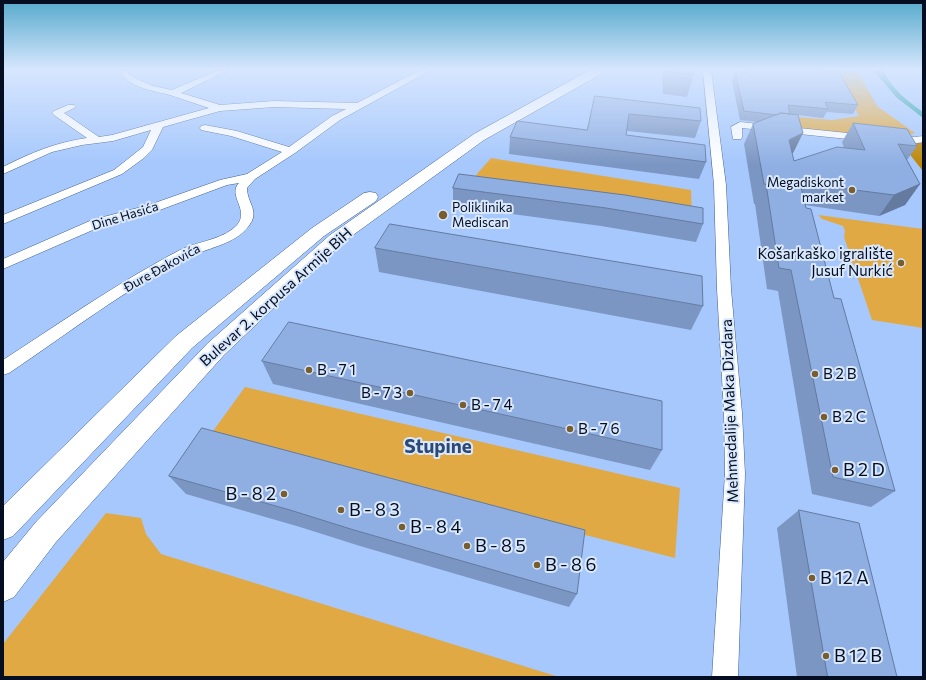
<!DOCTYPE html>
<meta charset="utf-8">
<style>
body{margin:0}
#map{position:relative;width:926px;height:680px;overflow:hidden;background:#a6c8fd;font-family:Commissioner,sans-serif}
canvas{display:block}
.frame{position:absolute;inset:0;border:4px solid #040e20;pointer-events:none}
</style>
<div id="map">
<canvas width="926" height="680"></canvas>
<div class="frame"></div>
</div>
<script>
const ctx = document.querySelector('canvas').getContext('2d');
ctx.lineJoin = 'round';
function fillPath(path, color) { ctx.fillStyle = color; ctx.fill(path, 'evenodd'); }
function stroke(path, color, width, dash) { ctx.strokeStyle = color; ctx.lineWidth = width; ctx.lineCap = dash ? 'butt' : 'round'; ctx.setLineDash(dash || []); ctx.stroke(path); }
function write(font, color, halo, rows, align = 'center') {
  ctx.font = font + ' Commissioner,sans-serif'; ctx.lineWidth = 4; ctx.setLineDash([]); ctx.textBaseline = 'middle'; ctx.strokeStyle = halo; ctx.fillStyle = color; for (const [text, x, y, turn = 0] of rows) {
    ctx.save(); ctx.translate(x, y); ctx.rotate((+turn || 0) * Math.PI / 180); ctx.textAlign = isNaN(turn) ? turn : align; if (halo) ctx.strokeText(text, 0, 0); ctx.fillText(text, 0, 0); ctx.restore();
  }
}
fillPath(new Path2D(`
 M 753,70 L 839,70 L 858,72 L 877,106 L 915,133 L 896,140 L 780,128 L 776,115 L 832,120 L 859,116 L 839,78 Z
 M 491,158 L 691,190 L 692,217 L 470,182 Z
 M 818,215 L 923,229 L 923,328 L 872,320 L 844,237 L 845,231 L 843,226 L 822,219 Z
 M 245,387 L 680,488 L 675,558 L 208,438 Z
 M 106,513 L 141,518 L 146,534 L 161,554 L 559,677 L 3,677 L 3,644 Z`), '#e1a943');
fillPath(new Path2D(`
 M 923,139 L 923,171 L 911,156 L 906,148 Z`), '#bd8603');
fillPath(new Path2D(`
 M 873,70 L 883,70 C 890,87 908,102 923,112 L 923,118 L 896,97 Z`), '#1c9ca1');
const minor = new Path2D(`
 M 119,70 L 127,70 L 130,75 L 137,79 L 153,86 L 172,90 L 218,70 L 229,70 L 181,93 L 220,105 L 274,101 L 357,103 L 420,70 L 431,70 L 340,120 L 295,153 L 255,179 L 247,188 C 247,204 261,211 248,227 C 235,244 210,247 192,256 C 127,287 69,333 9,373 L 3,375 L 3,360 C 54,327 104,292 158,262 C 167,257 177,251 187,247 C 203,241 225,238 237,225 C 250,210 227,195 239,183 L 227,185 L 157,211 L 102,226 L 3,269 L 3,259 L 92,220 L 149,205 L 220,180 L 247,174 L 282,152 L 231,136 L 201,130 L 200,128 L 201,126 L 205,125 L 237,131 L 289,147 L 332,116 L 346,109 L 274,107 L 220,111 L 163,127 L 152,150 L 144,158 L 122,174 L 3,224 L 3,215 L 114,170 L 143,147 L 151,130 L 113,141 L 82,145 L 52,152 L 3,174 L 3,167 C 30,153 57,142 87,138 L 54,115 L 52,113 L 54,111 L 68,105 L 74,105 L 76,107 L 64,113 L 99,137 L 112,135 L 209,108 C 196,104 183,99 170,95 C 151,90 129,88 119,70 Z
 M 703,70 L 711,70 L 726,185 L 731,289 L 742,413 L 745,474 L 738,677 L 712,677 L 725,474 L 724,413 L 717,289 L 714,185 Z
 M 740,122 L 867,135 L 872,138 L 867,141 L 742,128 L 742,137 L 741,139 L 733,139 L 731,127 Z
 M 923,136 L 923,142 C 914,144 893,147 887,140 C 891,135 914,138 923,136 Z`);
const primary = new Path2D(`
 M 590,70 L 605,70 L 603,73 L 484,140 L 342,243 L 224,355 L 56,542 L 14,597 L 3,602 L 3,562 L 36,522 L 208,343 L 330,235 L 474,134 Z
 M 370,192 L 376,193 L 378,197 L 376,201 L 324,236 L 192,348 L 13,536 L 3,540 L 3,506 L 176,336 L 312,228 L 364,193 Z`);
stroke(minor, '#405d8b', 1);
stroke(primary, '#405d8b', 1);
fillPath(minor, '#fff');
fillPath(primary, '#fff');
fillPath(new Path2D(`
 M 662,70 L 694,70 L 694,74 L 687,97 L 663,94 Z
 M 743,70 L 820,70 L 858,105 L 853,114 L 827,112 L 823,118 L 798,115 L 803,133 L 793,153 L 792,153 L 794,161 L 844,148 L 842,142 L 853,123 L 917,146 L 907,160 L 920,184 L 905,205 L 879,216 L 805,205 L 834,298 L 895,491 L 871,507 L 812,494 L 778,291 L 767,289 L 755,204 L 754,204 L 744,144 L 753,124 L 758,122 L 740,120 L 732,81 L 735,72 L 742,73 Z
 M 595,96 L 701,121 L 695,138 L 627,131 L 626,135 L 706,162 L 699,179 L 509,154 L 510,137 L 587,130 Z
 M 459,174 L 703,224 L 696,242 L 601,226 L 453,206 L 453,188 Z
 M 375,248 L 703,306 L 691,330 L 379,272 Z
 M 262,361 L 662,450 L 650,470 L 273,384 Z
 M 202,428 L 577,594 L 569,607 L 360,546 L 300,527 L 186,494 L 169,476 Z
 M 799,510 L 897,677 L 797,677 L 777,528 Z`), '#7b96c3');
fillPath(new Path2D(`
 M 803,133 L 793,153 L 779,160 L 789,140 Z
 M 920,184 L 905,205 L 879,216 L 894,195 Z`), '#647a9f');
const building = new Path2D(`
 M 669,70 L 694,70 L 694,74 L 669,72 Z
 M 746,70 L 820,70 L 839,72 L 858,105 L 825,102 L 828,109 L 788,105 L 790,114 L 781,113 L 777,115 L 744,111 L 735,72 L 746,73 Z
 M 595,96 L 700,108 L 701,121 L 629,114 L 626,135 L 705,145 L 706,162 L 510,137 L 517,121 L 587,130 Z
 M 781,113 L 798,115 L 803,133 L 789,140 L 794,161 L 837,147 L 865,150 L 853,123 L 907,129 L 917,146 L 898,144 L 920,184 L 894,195 L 800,183 L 806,208 L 811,209 L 834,298 L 841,299 L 895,491 L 833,477 L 791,270 L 779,268 L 766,184 L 764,184 L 753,124 Z
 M 459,174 L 625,195 L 703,208 L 703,224 L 606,208 L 453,188 Z
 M 390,224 L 702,276 L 703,306 L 375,248 Z
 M 289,322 L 662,401 L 662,450 L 262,361 Z
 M 202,428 L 585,530 L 577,594 L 354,530 L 290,510 L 169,476 Z
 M 799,510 L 859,523 L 897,677 L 828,677 Z`);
fillPath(building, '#8fafe3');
stroke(building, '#647a9f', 1);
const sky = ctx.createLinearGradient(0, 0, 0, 165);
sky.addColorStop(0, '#56aacc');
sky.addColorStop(0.42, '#d7e6fe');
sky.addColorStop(1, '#d7e6fe00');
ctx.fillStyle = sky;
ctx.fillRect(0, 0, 926, 165);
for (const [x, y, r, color] of [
 [852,190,4,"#785d2f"],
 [443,215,5,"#785d2f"],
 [901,263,4,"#785d2f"],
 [309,370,4,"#785d2f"],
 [815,374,4,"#785d2f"],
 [410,393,4,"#785d2f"],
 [463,405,4,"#785d2f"],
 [824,417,4,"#785d2f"],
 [570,429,4,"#785d2f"],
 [835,470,4,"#785d2f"],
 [284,494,4,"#785d2f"],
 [341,510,4,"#785d2f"],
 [402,527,4,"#785d2f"],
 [467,546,4,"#785d2f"],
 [537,565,4,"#785d2f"],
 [812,578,4,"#785d2f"],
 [826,656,4,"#785d2f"]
]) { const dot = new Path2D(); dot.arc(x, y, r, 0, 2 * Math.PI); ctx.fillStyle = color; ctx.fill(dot); stroke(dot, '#dae8fe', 1.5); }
write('13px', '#040e20', '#dae8fe', [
 ["Megadiskont",844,183],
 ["market",844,198],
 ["Poliklinika",452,208,"left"],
 ["Mediscan",452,223,"left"]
], 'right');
write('13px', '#040e20', '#dae8fe', [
 ["Dine Hasića",125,216,-17],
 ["Đure Đakovića",162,268,-29]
]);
write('15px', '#040e20', '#dae8fe', [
 ["Košarkaško igralište",893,254,"right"],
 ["Jusuf Nurkić",893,271,"right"],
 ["B - 7 1",317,370],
 ["B 2 B",823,374],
 ["B - 7 3",402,393,"right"],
 ["B - 7 4",471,405],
 ["B 2 C",832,417],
 ["B - 7 6",578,429]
], 'left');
write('15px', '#040e20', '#dae8fe', [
 ["Bulevar 2. korpusa Armije BiH",276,297,-42],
 ["Mehmedalije Maka Dizdara",730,411,-92]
]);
write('18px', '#040e20', '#dae8fe', [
 ["B 2 D",843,470],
 ["B - 8 2",276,494,"right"],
 ["B - 8 3",349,510],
 ["B - 8 4",410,527],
 ["B - 8 5",475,546],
 ["B - 8 6",545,565],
 ["B 12 A",820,578],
 ["B 12 B",834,656]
], 'left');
write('bold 19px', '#2c4875', '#dae8fe', [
 ["Stupine",438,447]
]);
</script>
